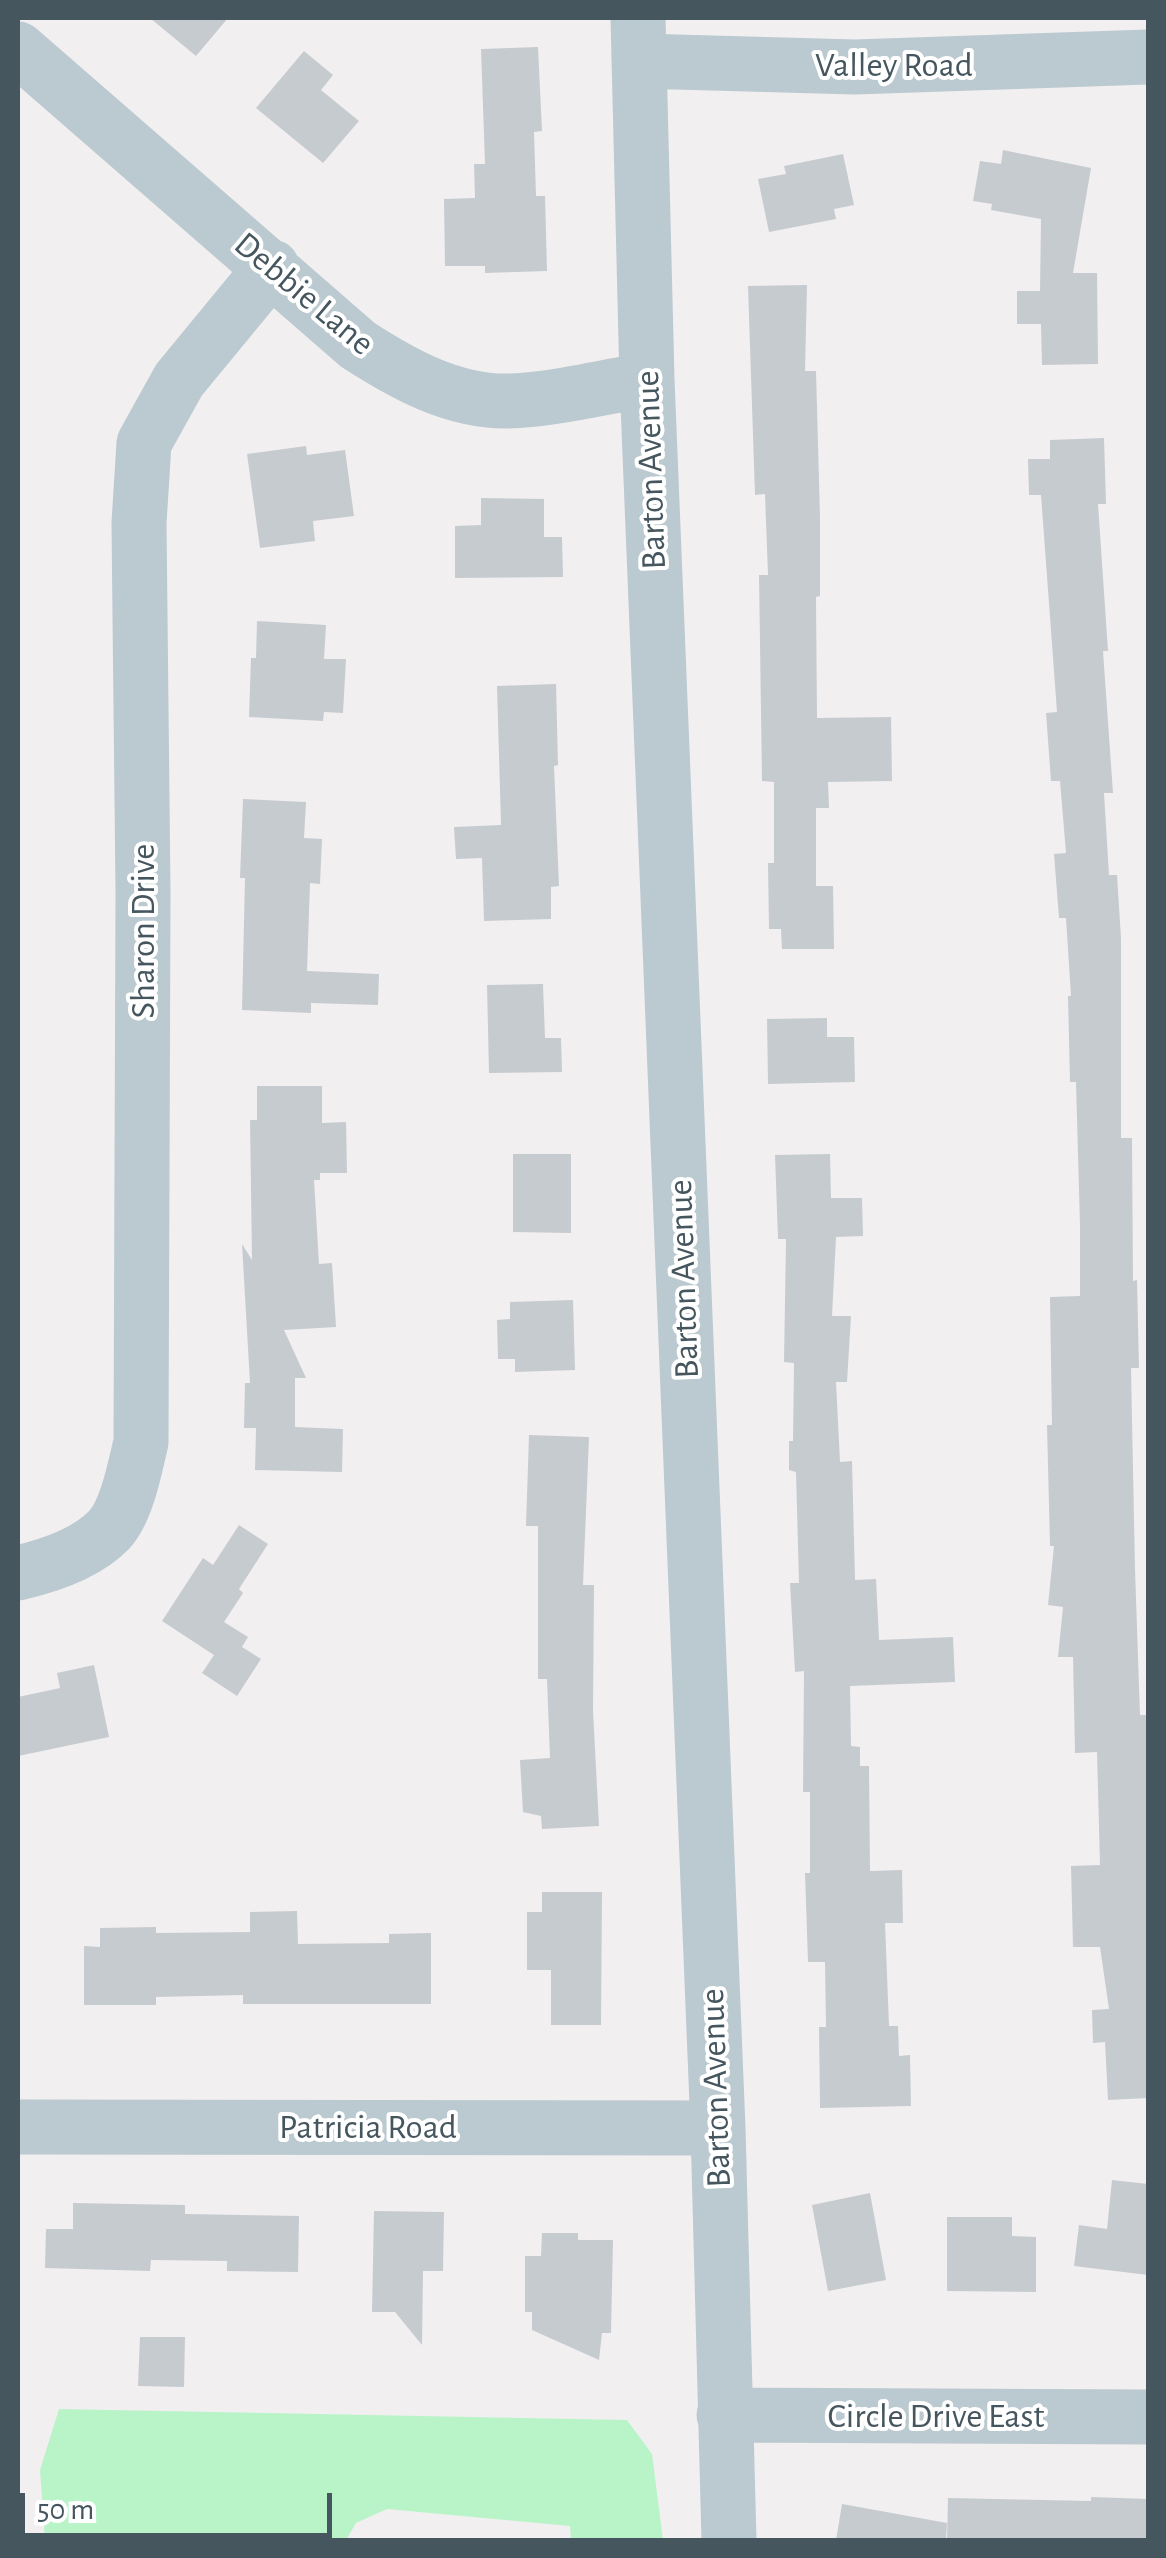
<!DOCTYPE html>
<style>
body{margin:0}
#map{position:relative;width:1166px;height:2558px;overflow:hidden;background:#f2eff0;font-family:"Alegreya Sans",sans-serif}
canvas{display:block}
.frame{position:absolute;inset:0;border:20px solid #45565f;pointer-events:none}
.scale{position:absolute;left:20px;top:2493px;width:312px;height:45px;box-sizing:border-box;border:5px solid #45565f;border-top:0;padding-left:12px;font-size:30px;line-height:35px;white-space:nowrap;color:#45565f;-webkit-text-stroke:8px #fff;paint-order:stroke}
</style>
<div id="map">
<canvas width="1166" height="2558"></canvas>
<div class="frame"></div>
<div class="scale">50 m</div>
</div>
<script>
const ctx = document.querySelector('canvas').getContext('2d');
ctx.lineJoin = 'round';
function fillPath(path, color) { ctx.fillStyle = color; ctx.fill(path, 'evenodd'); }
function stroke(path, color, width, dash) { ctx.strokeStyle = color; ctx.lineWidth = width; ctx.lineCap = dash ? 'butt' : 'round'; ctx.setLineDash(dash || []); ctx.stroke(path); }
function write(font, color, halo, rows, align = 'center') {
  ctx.font = font + ' "Alegreya Sans",sans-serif'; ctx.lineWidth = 8; ctx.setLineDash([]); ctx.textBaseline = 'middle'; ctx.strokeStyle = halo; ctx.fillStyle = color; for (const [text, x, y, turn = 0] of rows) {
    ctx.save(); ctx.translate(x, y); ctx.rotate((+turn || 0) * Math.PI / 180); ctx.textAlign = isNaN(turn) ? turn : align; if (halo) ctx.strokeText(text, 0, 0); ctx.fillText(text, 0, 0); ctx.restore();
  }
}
fillPath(new Path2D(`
 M 59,2409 L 627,2420 L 652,2454 L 663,2540 L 571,2540 L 570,2526 L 387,2509 L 356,2523 L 346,2540 L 45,2540 L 40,2470 Z`), '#b9f4c8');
fillPath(new Path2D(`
 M 150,18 L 228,18 L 196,56 Z
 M 538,47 L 542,131 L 534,132 L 536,196 L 545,196 L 547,271 L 485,273 L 485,266 L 445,266 L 444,199 L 475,198 L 474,164 L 485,164 L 481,49 Z
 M 304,51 L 333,75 L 321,90 L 359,121 L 323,163 L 256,108 Z
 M 1003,150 L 1091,168 L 1073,273 L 1097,273 L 1098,364 L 1042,365 L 1041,324 L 1017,324 L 1017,291 L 1040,291 L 1041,219 L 991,210 L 992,204 L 973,201 L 980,161 L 1001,164 Z
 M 843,154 L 854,205 L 834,209 L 836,219 L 769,232 L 758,179 L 786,174 L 784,166 Z
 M 807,285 L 805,371 L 816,371 L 820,518 L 820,596 L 816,597 L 817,718 L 891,717 L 892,781 L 828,782 L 829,808 L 816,808 L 816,886 L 833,886 L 834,949 L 782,949 L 781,929 L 769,929 L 768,863 L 774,863 L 774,782 L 762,781 L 759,575 L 768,575 L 765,494 L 755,495 L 748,286 Z
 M 1104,438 L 1106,504 L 1098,504 L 1108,651 L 1103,651 L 1113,793 L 1104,793 L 1109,875 L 1117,875 L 1121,938 L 1121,1138 L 1132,1138 L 1133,1281 L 1137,1280 L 1139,1368 L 1131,1368 L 1135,1569 L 1140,1715 L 1148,1715 L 1148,2098 L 1108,2100 L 1105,2042 L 1093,2043 L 1092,2010 L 1109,2009 L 1100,1947 L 1073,1947 L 1071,1866 L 1100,1865 L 1097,1752 L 1075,1753 L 1073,1657 L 1058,1657 L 1063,1607 L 1048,1605 L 1054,1546 L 1050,1546 L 1047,1425 L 1052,1425 L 1050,1297 L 1080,1296 L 1080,1226 L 1076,1082 L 1070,1082 L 1068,996 L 1071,996 L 1066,918 L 1059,918 L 1054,854 L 1066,853 L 1060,781 L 1051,781 L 1046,713 L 1057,712 L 1041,495 L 1029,495 L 1028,459 L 1050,459 L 1050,440 Z
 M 306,446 L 307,455 L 345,450 L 354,516 L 313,521 L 315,541 L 260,548 L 247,454 Z
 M 481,498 L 544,499 L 544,537 L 562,537 L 563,577 L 455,578 L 455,526 L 481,525 Z
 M 257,621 L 326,625 L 324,659 L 346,659 L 343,713 L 324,712 L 323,721 L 249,717 L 251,658 L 256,658 Z
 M 556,684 L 558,765 L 554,766 L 559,886 L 551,887 L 551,919 L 484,921 L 482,858 L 456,859 L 454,827 L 501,825 L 497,686 Z
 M 243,799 L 306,802 L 304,838 L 322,839 L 320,884 L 310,883 L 307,971 L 379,974 L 378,1005 L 311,1003 L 311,1013 L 242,1010 L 245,878 L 240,878 Z
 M 543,984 L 545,1038 L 561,1038 L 562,1072 L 489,1073 L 487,985 Z
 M 827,1018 L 827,1037 L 854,1037 L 855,1082 L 768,1084 L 767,1019 Z
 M 257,1086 L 322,1086 L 322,1123 L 346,1122 L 347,1173 L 320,1173 L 320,1180 L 314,1180 L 319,1264 L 332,1263 L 336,1327 L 284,1330 L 306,1378 L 295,1378 L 295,1427 L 343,1429 L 342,1472 L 255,1470 L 256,1428 L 244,1428 L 245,1383 L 250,1383 L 242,1244 L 252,1260 L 250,1120 L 257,1120 Z
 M 513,1154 L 571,1154 L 571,1233 L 513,1232 Z
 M 830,1154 L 831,1198 L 862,1198 L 863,1236 L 836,1237 L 832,1316 L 851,1316 L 847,1382 L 836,1382 L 840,1462 L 852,1461 L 855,1580 L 876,1579 L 879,1640 L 953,1637 L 955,1682 L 850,1686 L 851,1746 L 860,1747 L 860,1766 L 869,1766 L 870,1871 L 902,1870 L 903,1923 L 885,1923 L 889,2026 L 898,2026 L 899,2056 L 910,2055 L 911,2106 L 820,2108 L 819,2027 L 826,2027 L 825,1962 L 808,1962 L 805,1873 L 810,1873 L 810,1792 L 803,1792 L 804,1671 L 795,1672 L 790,1583 L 799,1583 L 796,1472 L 789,1470 L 789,1441 L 793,1441 L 794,1363 L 784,1362 L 786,1239 L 778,1239 L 775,1155 Z
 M 573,1300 L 575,1370 L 515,1372 L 515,1359 L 498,1359 L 497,1320 L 510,1319 L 510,1302 Z
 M 529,1435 L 589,1437 L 583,1585 L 594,1585 L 593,1710 L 599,1826 L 542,1829 L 541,1816 L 523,1812 L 520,1760 L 550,1758 L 547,1679 L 538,1679 L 538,1526 L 526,1526 Z
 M 239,1525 L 268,1544 L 239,1589 L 243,1593 L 224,1622 L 248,1637 L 242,1647 L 261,1659 L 237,1696 L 202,1673 L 214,1655 L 162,1621 L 203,1558 L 213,1565 Z
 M 94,1665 L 109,1737 L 18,1756 L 18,1697 L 60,1688 L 57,1673 Z
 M 542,1892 L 602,1892 L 601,2025 L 551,2025 L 551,1970 L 527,1970 L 527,1912 L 542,1912 Z
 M 297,1911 L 298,1944 L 389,1943 L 389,1934 L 431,1933 L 431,2004 L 243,2004 L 243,1995 L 156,1997 L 156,2005 L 84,2005 L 84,1946 L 100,1947 L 100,1928 L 156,1927 L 156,1933 L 250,1932 L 250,1912 Z
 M 1112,2180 L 1148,2184 L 1148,2275 L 1074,2266 L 1079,2225 L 1107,2229 Z
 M 870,2193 L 886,2280 L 828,2291 L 812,2205 Z
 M 73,2203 L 185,2205 L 185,2214 L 299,2216 L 298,2272 L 227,2271 L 227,2261 L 151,2260 L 150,2271 L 45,2268 L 46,2229 L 73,2229 Z
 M 374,2211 L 444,2212 L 443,2271 L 423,2271 L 422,2345 L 395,2312 L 372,2312 Z
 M 947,2217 L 1012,2217 L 1012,2236 L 1036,2237 L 1036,2292 L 947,2291 Z
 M 542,2233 L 578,2233 L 578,2240 L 613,2240 L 611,2333 L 602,2333 L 599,2360 L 532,2330 L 532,2312 L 525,2312 L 525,2256 L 541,2256 Z
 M 140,2337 L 185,2337 L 184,2387 L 138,2386 Z
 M 1091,2497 L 1148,2499 L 1148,2540 L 947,2540 L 948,2498 L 1091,2501 Z
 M 842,2504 L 947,2523 L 946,2540 L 836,2540 Z`), '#c6cbd0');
stroke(new Path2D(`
 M 638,18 L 647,380 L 718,2128 L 729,2540
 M 18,49 L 358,345 C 403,374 453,402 508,401 C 552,400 603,387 647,380
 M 640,61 L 855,67 L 1148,57
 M 18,1573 C 48,1566 87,1553 109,1530 C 127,1511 135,1467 141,1442 L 143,892 L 139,523 L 144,443 L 179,380 L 272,267
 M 18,2127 L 718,2128
 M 724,2415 L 1148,2417`), '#bbc9d0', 55);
write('35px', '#45565f', '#fff', [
 ["Valley Road",894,65],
 ["Debbie Lane",304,294,40],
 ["Barton Avenue",651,470,-92],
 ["Sharon Drive",143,931,-90],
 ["Barton Avenue",684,1279,-92],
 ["Barton Avenue",716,2088,-92],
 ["Patricia Road",368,2127],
 ["Circle Drive East",936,2416]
]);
</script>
